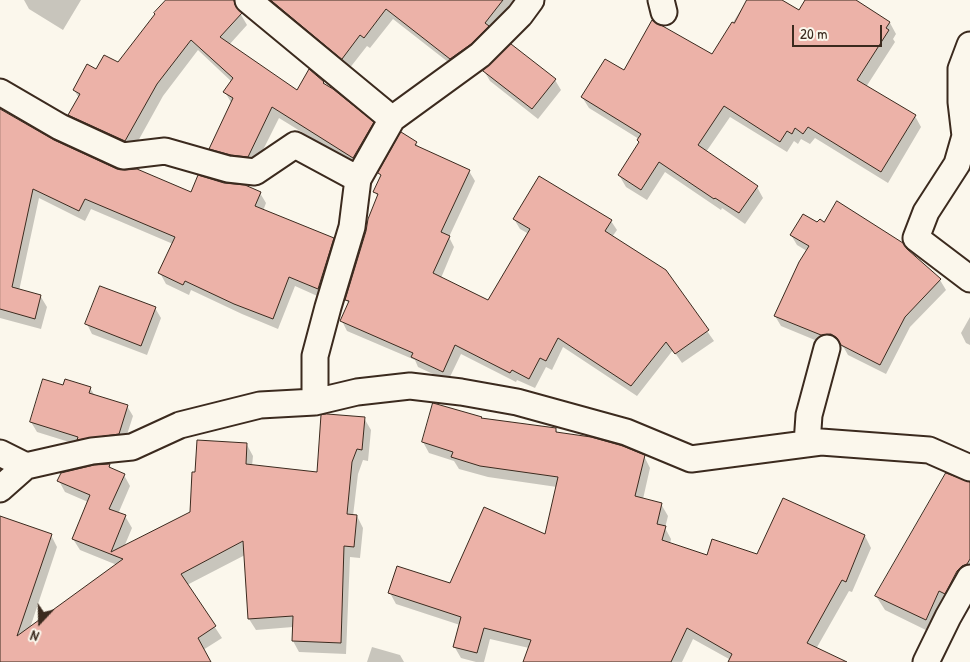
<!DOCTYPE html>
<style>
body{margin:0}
#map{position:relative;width:970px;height:662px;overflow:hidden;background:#fbf7ec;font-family:"Patrick Hand",sans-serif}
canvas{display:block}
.north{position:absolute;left:15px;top:597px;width:50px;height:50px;-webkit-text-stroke:4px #fbf7ec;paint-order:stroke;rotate:201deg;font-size:14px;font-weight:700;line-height:20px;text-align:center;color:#3b2a1e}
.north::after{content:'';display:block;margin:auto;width:18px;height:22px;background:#3b2a1e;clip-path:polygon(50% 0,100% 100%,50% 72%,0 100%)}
.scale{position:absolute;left:792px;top:25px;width:90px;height:22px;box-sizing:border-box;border:2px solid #3b2a1e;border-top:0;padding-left:6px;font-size:15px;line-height:18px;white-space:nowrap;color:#3b2a1e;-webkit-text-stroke:4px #fbf7ec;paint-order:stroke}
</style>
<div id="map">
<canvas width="970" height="662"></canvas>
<div class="north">N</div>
<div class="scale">20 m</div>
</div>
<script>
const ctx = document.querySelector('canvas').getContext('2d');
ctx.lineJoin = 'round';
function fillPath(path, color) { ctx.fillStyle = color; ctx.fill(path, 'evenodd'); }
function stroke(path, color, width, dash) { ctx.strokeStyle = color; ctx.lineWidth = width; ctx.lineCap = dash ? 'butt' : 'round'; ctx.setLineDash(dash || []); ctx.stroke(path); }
fillPath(new Path2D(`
 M 24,0 L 81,0 L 63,30 L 29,9 Z
 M 168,0 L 246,0 L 240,9 L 240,13 L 247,25 L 229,45 L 298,91 L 323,82 L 373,123 L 379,134 L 360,168 L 279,118 L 254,168 L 216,160 L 210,148 L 232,104 L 225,92 L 232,82 L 198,50 L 163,96 L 132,152 L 76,126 L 69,115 L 79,98 L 74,90 L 97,71 L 118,64 Z
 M 265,0 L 519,0 L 457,69 L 393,19 L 370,48 L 367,46 L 349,69 Z
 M 747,0 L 779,0 L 800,11 L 807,0 L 854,0 L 890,23 L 896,34 L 893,39 L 895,42 L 866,87 L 915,116 L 921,127 L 888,183 L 815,138 L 810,144 L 801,139 L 798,144 L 794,141 L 787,152 L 730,117 L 706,152 L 757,187 L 763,198 L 745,224 L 722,208 L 721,210 L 665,172 L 647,200 L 626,187 L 619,175 L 640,143 L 639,139 L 589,108 L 582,97 L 624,72 L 712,56 Z
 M 484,71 L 555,80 L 561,90 L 538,119 L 490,81 Z
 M 0,110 L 52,141 L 117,170 L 192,194 L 260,193 L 266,203 L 263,211 L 333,239 L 339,250 L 324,299 L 295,286 L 278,329 L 242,314 L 191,290 L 189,295 L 166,284 L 160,273 L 173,244 L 91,209 L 85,221 L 39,198 L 19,291 L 41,297 L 47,307 L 41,329 L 0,318 Z
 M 416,143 L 419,148 L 469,171 L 475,181 L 449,237 L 454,247 L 441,278 L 488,302 L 529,234 L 520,229 L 514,219 L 611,221 L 617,230 L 612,237 L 665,271 L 714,341 L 682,363 L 673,350 L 637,396 L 563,347 L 552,370 L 546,367 L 535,388 L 517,380 L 516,382 L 461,354 L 448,381 L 418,367 L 415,360 L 347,331 L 342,321 L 349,304 L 346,300 L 378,197 L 375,192 L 382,177 L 379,173 Z
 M 825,223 L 906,250 L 940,280 L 946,290 L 910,327 L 886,374 L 848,355 L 844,348 L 838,344 L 827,345 L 781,326 L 775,316 L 807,251 L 797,245 L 791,235 L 818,224 Z
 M 155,308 L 161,318 L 147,355 L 92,334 L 87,324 Z
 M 970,317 L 970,345 L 966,343 L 961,333 Z
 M 64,386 L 90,388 L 95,396 L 127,406 L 133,416 L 124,444 L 82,446 L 37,432 L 31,422 Z
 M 434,405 L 481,418 L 556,430 L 558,434 L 644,456 L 650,468 L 643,499 L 661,504 L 668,516 L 665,528 L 671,539 L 670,544 L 708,557 L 757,556 L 783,499 L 865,536 L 871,548 L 852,592 L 849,591 L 816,649 L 844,662 L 728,662 L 729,659 L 693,639 L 682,662 L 525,662 L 529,648 L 490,639 L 484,662 L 476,662 L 461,658 L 454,646 L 460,625 L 396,604 L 390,593 L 451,585 L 546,535 L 557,487 L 488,477 L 459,469 L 454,461 L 429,453 L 423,442 Z
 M 364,418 L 371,430 L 368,461 L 363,460 L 358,474 L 353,516 L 357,516 L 363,528 L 360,558 L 350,557 L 346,654 L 299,652 L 293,641 L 293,627 L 256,630 L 249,619 L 245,555 L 187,585 L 222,638 L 203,650 L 210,662 L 0,662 L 0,524 L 51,535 L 57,547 L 30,628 L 117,565 L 80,550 L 73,539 L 88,502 L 65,492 L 59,481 L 109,465 L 112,469 L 124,475 L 130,486 L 118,514 L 125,516 L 132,528 L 124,547 L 191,513 L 247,445 L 253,456 L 252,466 L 318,473 Z
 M 970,483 L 970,581 L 934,634 L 885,610 L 876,596 Z
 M 372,647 L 400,655 L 404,662 L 367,662 Z`), '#0003');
const building = new Path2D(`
 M 166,0 L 234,0 L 235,5 L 242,13 L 220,37 L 297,90 L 309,69 L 324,82 L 323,83 L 333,89 L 374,122 L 353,158 L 272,107 L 248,157 L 231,155 L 209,149 L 233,98 L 223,92 L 233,78 L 191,40 L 157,84 L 125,141 L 68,115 L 80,94 L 73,90 L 87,64 L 96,69 L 104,55 L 118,62 L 155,14 L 154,13 Z
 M 271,0 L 503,0 L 485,23 L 489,26 L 471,44 L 450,59 L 386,9 L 364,38 L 360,35 L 342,59 Z
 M 747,0 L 782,0 L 799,10 L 805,0 L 856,0 L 890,22 L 886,28 L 889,30 L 857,80 L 916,115 L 881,172 L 808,127 L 803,134 L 795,128 L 792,134 L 787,131 L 780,142 L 724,106 L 698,145 L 758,186 L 739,213 L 715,198 L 714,199 L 659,162 L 641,190 L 618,175 L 639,142 L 637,140 L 641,134 L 581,97 L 605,59 L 624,70 L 652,20 L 712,54 L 732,22 L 734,23 Z
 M 511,44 L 556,79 L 532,109 L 483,71 Z
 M 0,109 L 54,140 L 117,169 L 125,170 L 137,169 L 191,192 L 198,175 L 224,183 L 245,185 L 261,192 L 255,206 L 334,238 L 318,289 L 289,277 L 273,319 L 234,304 L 185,281 L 183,285 L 158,273 L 175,237 L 85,199 L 79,211 L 33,189 L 12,287 L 41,295 L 35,319 L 0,309 Z
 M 401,132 L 417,142 L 415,145 L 470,170 L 441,232 L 450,236 L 433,273 L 488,300 L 530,229 L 513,219 L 539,176 L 612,220 L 605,231 L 666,270 L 709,330 L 675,354 L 666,342 L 631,386 L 558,338 L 546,361 L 540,358 L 529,379 L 512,370 L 510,373 L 455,345 L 443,372 L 411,357 L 413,353 L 340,321 L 349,301 L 345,300 L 366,231 L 368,219 L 378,194 L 373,192 L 381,175 L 378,173 Z
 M 837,201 L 903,243 L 907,249 L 941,279 L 905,317 L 880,365 L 841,345 L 837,338 L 831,334 L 821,335 L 774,316 L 799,262 L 809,246 L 790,235 L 803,214 L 817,222 L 820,219 L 824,222 Z
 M 100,286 L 156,307 L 141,346 L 85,324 Z
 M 43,379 L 63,385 L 65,379 L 91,387 L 89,393 L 128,405 L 119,434 L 77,440 L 78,437 L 30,422 Z
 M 433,403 L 482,417 L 481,418 L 556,428 L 556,432 L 591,437 L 623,446 L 645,455 L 635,496 L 662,503 L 657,524 L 666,526 L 662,540 L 707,555 L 712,539 L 757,554 L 783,498 L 865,535 L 846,582 L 842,580 L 807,643 L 847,662 L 728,662 L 732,654 L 687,628 L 671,662 L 523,662 L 531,640 L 484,628 L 477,653 L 453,647 L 461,617 L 388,593 L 397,566 L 450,583 L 484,507 L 545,534 L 558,477 L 480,466 L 451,457 L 453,452 L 422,442 Z
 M 327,414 L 365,417 L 362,450 L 357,449 L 352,462 L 347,514 L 357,515 L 354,547 L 344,546 L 341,643 L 292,641 L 293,616 L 248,619 L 243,541 L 181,574 L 216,626 L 198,638 L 211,662 L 0,662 L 0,516 L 52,534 L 17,636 L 123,559 L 72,539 L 90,495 L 57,481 L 61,473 L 94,465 L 110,464 L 109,467 L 125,474 L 109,509 L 126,515 L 111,552 L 190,512 L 192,472 L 195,472 L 197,440 L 247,443 L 246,464 L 317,472 L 321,415 Z
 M 946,473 L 970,482 L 970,559 L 967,564 L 962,566 L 957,571 L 945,594 L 939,591 L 926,620 L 875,596 Z`);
fillPath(building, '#ecb2a8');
stroke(building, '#3b2a1e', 1);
const minor = new Path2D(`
 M 248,0 L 392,119
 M 661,0 L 664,12
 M 970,45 L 961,69 L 961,102 L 965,136 L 957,164 L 926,212 L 916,238 L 970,279
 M 0,92 L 60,127 L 123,156 L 165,151 L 228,169 L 255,172 L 295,145 L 358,179
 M 315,402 L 315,356 L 328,307 L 352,227 L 358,179 L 392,119 L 480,55 L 520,15 L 531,0
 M 807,444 L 809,415 L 827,348
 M 0,453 L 26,466 L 92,451 L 132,447 L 180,425 L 260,405 L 315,402 L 357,392 L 410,386 L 461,392 L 517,402 L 626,432 L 691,459 L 821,442 L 929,450 L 970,468
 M 0,489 L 26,466
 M 926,662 L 948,617 L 970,578`);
stroke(minor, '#3b2a1e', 29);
stroke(minor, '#fbf7ec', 25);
</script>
